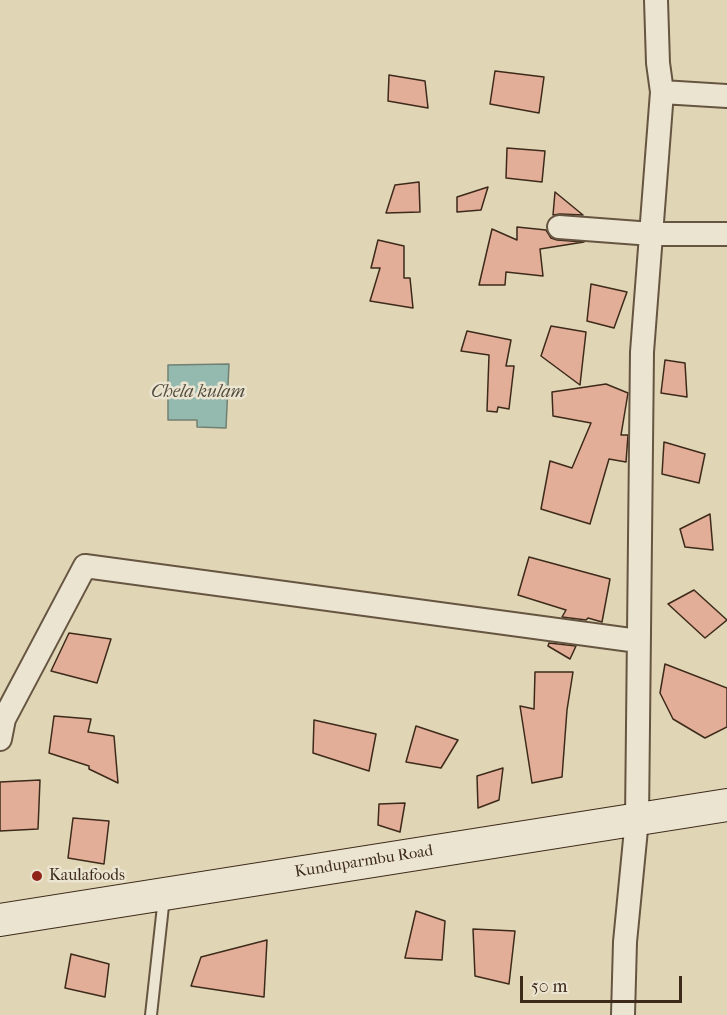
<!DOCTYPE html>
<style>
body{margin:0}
#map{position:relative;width:727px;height:1015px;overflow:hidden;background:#e0d6b6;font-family:"IM FELL French Canon",serif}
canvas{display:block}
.scale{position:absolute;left:520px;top:976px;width:162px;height:27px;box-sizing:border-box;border:3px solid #3d2a1a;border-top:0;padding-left:8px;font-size:18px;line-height:21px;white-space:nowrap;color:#3d2a1a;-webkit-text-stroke:4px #ebe4d0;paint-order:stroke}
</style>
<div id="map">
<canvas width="727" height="1015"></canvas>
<div class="scale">50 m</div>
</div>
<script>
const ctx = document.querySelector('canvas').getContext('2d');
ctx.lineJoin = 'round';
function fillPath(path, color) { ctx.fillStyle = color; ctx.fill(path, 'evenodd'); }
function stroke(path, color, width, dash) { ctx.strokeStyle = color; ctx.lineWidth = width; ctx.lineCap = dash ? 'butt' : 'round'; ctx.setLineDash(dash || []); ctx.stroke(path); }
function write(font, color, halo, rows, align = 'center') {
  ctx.font = font + ' "IM FELL French Canon",serif'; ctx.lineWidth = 5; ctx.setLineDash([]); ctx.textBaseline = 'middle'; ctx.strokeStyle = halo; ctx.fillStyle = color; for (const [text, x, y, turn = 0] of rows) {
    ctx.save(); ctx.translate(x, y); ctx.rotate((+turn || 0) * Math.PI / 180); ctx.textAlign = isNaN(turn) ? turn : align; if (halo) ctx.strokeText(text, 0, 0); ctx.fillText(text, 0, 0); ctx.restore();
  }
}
const water = new Path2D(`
 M 229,364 L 226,428 L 197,427 L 197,420 L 168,420 L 168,365 Z`);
fillPath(water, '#94b9af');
stroke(water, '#718073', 1.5);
const building = new Path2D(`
 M 495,71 L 544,77 L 539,113 L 490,104 Z
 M 389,75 L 425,81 L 428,108 L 388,101 Z
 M 507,148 L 545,151 L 542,182 L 506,178 Z
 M 419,182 L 420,212 L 386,213 L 395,185 Z
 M 488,187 L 481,210 L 457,212 L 457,197 Z
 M 555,192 L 583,215 L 560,214 L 553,215 Z
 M 517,227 L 546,230 L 551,238 L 557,240 L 584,242 L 540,249 L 543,276 L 506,272 L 505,285 L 479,285 L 492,229 L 517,240 Z
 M 378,240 L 404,246 L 404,278 L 410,278 L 413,308 L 370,301 L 380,268 L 371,268 Z
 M 591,284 L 627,292 L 614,328 L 587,321 Z
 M 551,326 L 586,332 L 580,385 L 541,356 Z
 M 467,331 L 511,340 L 506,366 L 514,366 L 509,409 L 498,407 L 497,412 L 487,411 L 489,355 L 461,351 Z
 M 665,360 L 685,363 L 687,397 L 661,393 Z
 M 606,384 L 628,393 L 621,435 L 628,435 L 626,462 L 609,459 L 590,524 L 541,509 L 550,461 L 572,468 L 591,423 L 553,416 L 552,392 Z
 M 664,442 L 705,454 L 699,483 L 662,474 Z
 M 710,514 L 713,550 L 685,547 L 680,529 Z
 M 529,557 L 610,579 L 602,622 L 588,618 L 586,620 L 562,617 L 566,610 L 518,595 Z
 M 694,590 L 727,620 L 705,638 L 668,604 Z
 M 69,633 L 111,639 L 97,683 L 51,671 Z
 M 549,643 L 576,646 L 570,659 L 548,646 Z
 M 665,664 L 727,688 L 727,727 L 705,738 L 673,719 L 660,693 Z
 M 535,672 L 573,672 L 567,710 L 562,777 L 532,783 L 520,706 L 534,709 Z
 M 54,716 L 91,719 L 88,732 L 114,736 L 118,783 L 89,769 L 89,766 L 49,753 Z
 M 314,720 L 376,734 L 369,771 L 313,753 Z
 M 416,726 L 458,740 L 441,768 L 406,762 Z
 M 503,768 L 499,800 L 478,808 L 477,776 Z
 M 40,780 L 38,829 L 0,831 L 0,782 Z
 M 405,803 L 400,832 L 378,825 L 379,804 Z
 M 73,818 L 109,821 L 104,864 L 68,858 Z
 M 416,911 L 445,921 L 442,960 L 405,958 Z
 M 473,929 L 515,931 L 509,984 L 475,976 Z
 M 267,940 L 264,997 L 191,986 L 201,957 Z
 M 71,954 L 109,964 L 105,997 L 65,988 Z`);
fillPath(building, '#e3ae98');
stroke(building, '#3d2a1a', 1.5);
const lane = new Path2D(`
 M 151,1015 L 164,897`);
const street = new Path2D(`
 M 662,92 L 727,96
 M 559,227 L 652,234 L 727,234
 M 0,739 L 4,719 L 85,566 L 638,641
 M 623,1015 L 625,942 L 637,819 L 642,352 L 662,92 L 658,63 L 656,0`);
const secondary = new Path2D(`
 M 0,920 L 727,805`);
stroke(lane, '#665541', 14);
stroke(street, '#665541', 26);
stroke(secondary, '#3d2a1a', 34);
stroke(lane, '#ebe4d0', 10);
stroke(street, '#ebe4d0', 22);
stroke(secondary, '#ebe4d0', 32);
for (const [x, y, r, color] of [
 [37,876,6,"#8f2418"]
]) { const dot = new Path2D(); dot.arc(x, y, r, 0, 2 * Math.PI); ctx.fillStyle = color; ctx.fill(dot); stroke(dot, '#ebe4d0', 2); }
write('16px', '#3d2a1a', '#ebe4d0', [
 ["Kunduparmbu Road",364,862,-9]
]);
write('16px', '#3d2a1a', '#ebe4d0', [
 ["Kaulafoods",49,876]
], 'left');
write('italic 18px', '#534e3f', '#ebe4d0', [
 ["Chela kulam",198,393]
]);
</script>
